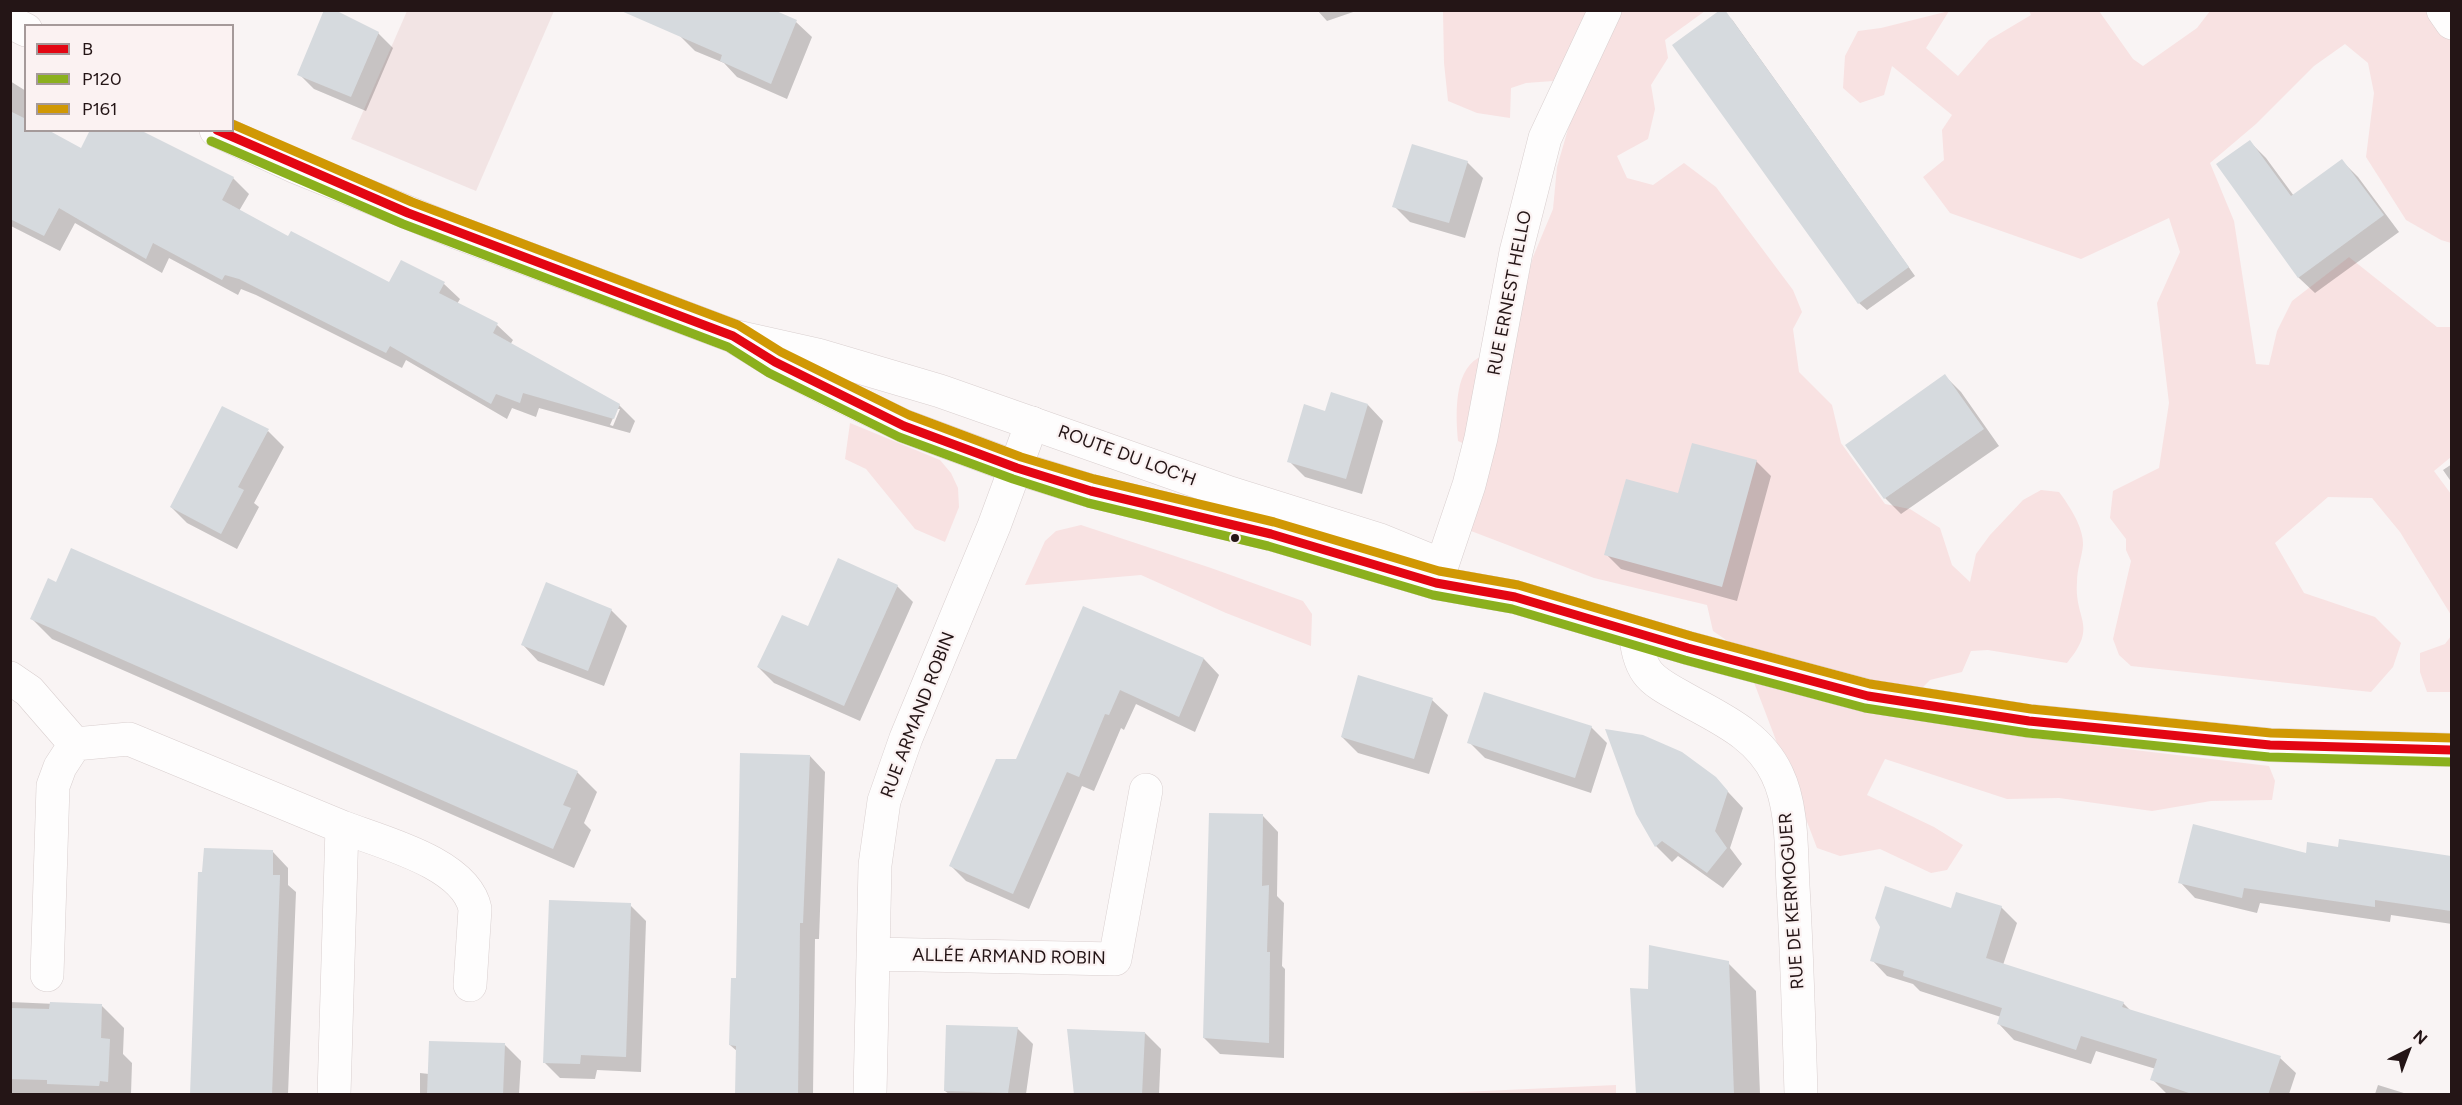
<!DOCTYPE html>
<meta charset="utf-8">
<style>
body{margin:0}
#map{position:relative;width:2462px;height:1105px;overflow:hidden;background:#f9f4f4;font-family:Figtree,sans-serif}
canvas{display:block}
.frame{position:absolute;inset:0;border:12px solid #241516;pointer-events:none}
.legend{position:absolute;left:24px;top:24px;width:210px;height:108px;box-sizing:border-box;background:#fbf2f2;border:2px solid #a59a9a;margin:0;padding:8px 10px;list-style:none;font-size:18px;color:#241516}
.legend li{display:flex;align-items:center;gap:12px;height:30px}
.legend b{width:30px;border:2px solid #a59a9a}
.north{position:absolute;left:2378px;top:1021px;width:60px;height:60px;-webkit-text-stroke:4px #fbf2f2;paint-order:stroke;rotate:42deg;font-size:16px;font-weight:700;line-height:24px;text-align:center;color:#241516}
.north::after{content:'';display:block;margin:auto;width:21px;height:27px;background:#241516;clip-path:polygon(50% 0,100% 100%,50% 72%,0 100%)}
</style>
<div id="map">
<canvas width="2462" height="1105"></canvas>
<div class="frame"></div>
<ul class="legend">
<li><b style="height:8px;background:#e30613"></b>B</li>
<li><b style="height:8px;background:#8bb01e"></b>P120</li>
<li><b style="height:8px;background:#d09804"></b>P161</li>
</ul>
<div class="north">N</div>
</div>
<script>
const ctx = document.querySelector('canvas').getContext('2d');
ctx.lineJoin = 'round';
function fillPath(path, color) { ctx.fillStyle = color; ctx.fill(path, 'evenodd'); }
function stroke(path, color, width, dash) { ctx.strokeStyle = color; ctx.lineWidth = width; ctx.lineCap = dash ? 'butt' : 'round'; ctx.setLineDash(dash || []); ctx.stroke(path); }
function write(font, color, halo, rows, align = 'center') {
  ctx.font = font + ' Figtree,sans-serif'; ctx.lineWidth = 4.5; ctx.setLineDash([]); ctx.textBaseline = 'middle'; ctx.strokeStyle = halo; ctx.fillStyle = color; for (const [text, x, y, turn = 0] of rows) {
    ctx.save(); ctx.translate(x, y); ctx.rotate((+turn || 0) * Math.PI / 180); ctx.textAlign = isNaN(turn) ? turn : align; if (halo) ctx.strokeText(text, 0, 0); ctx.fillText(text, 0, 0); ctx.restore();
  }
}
fillPath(new Path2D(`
 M 407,11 L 554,11 L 476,191 L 351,139 Z`), '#f2e4e4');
fillPath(new Path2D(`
 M 1443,11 L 1705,11 L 1665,40 L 1668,58 L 1651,85 L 1655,109 L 1648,139 L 1617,156 L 1627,178 L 1653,185 L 1684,163 L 1716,187 L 1793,290 L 1802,312 L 1793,329 L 1799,372 L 1832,405 L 1841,443 L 1885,504 L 1910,509 L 1940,528 L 1952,565 L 1970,582 L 1976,554 L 1990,535 L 2023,500 L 2041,490 L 2059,492 C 2069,505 2084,528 2083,545 C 2082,557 2077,569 2077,582 C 2074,620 2099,625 2067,663 L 1988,650 L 1971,651 L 1962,672 L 1930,680 L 1917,693 L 1926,717 L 2076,743 L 2269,766 L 2275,781 L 2272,800 L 2211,801 L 2152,811 L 2059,798 L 2007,799 L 1885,759 L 1867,795 L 1934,827 L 1963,845 L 1947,870 L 1931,873 L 1880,849 L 1840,856 L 1817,848 L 1742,651 L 1713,631 L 1707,605 L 1594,578 L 1471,531 L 1474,500 L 1484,453 L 1458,441 C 1456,418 1453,372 1478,358 C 1485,354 1497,354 1506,352 L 1533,257 L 1553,209 L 1557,167 L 1573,112 L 1553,81 L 1526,83 L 1511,88 L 1510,118 L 1477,113 L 1448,101 L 1444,63 Z
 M 1949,11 L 1926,48 L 1958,76 L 1989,40 L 2031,15 L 2029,11 L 2099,11 L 2133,59 L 2143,66 L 2197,28 L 2210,11 L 2451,11 L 2451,243 L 2441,240 L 2406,220 L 2366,157 L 2374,93 L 2368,63 L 2345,44 L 2314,66 L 2256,124 L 2210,163 L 2234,221 L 2256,364 L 2269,365 L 2277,331 L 2292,301 L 2349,257 L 2437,327 L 2451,327 L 2451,457 L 2434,471 L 2451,494 L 2451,615 L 2400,532 L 2372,498 L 2328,497 L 2275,543 L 2304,593 L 2375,617 L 2401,643 L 2393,667 L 2371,692 L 2131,666 L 2119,655 L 2113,639 L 2131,561 L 2126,550 L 2126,539 L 2110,518 L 2113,491 L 2159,468 L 2169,403 L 2157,303 L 2180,252 L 2169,218 L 2081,259 L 1950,213 L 1923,177 L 1944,160 L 1942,130 L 1952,115 L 1892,66 L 1884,95 L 1860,103 L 1843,88 L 1845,56 L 1858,31 L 1881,28 Z
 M 850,423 L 940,460 L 951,473 L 958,488 L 959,507 L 945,542 L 915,529 L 866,469 L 845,459 Z
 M 1081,525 L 1211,568 L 1303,601 L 1312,614 L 1311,646 L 1226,613 L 1141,575 L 1025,585 L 1045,541 L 1056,531 Z
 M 2451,636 L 2451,692 L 2427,692 L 2420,672 L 2420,653 L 2445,644 Z
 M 1616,1085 L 1616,1094 L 1418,1094 Z`), '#f8e2e2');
fillPath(new Path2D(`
 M 771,10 L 796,22 L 812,37 L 787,99 L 737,77 L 724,63 L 695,51 L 679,35 Z
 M 1317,10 L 1359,10 L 1327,21 Z
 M 1731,18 L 1915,276 L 1867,310 L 1859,303 Z
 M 378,33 L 393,48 L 366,111 L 314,89 L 299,74 Z
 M 10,81 L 26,91 L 26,130 L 82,150 L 136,130 L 233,178 L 249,194 L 239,211 L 289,238 L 389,284 L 444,284 L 460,299 L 457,304 L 497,325 L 513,340 L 510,345 L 619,405 L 635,421 L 630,433 L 539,408 L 536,417 L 512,408 L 507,419 L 406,360 L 402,368 L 256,295 L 241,289 L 238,295 L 169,258 L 162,273 L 75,223 L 60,251 L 11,226 ZM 617,409 L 620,409 L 613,426 L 610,425 Z
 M 2250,142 L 2266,158 L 2294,196 L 2342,161 L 2358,177 L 2399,232 L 2315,293 L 2299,278 L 2218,165 Z
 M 1467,162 L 1483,178 L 1465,238 L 1410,222 L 1394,206 Z
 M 1945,376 L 1961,392 L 1999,446 L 1901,514 L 1885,498 L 1847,446 Z
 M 1368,405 L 1383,421 L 1362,494 L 1305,477 L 1289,461 L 1326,413 Z
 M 268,431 L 284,447 L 254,503 L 259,507 L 237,549 L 187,523 L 171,507 Z
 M 1756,461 L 1771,476 L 1737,601 L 1621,569 L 1606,554 Z
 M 2452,464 L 2452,483 L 2443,470 Z
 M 897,586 L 913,602 L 860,721 L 774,683 L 758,667 L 809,628 Z
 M 1084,608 L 1204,659 L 1219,675 L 1195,732 L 1136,704 L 1124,730 L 1121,728 L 1094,791 L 1082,786 L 1029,909 L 966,881 L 950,865 L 1017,761 Z
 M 611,610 L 627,626 L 604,686 L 538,661 L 523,645 Z
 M 32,619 L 577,772 L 597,792 L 584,823 L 591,830 L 574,868 L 52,639 Z
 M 1432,700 L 1448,715 L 1429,774 L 1358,753 L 1342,737 Z
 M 1591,727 L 1607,743 L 1591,793 L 1485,758 L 1469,742 Z
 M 810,756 L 825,772 L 819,939 L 815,939 L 813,1094 L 737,1094 L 738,1052 L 730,1045 L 737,980 Z
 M 1715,778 L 1743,808 L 1730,848 L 1742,864 L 1723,888 L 1678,856 L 1672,862 L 1656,846 L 1638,813 Z
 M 1263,816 L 1278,832 L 1277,896 L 1284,903 L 1282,966 L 1285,969 L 1284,1058 L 1220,1054 L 1204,1038 Z
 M 2340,841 L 2452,858 L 2452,924 L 2391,915 L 2390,922 L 2260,903 L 2257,913 L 2195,898 L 2180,882 L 2339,849 Z
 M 273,852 L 288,868 L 288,885 L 296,892 L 288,1094 L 192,1094 Z
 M 630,905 L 646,921 L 641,1072 L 597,1070 L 595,1079 L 560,1078 L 544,1062 Z
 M 2001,907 L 2017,923 L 2003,965 L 2123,1003 L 2131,1011 L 2280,1058 L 2296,1073 L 2289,1094 L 2167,1094 L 2152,1079 L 2156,1069 L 2096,1051 L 2091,1064 L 2014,1040 L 1999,1024 L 2001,1017 L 1920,991 L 1913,984 L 1887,976 L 1872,960 L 1952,910 Z
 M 1728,963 L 1756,991 L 1760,1094 L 1638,1094 L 1649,991 Z
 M 10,1002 L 102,1006 L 124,1028 L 123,1054 L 132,1063 L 131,1094 L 10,1094 Z
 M 1017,1028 L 1033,1044 L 1026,1094 L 949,1094 L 945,1091 Z
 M 1145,1033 L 1161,1049 L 1159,1094 L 1076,1094 Z
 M 505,1045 L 521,1061 L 519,1094 L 420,1094 L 420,1073 L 429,1074 Z
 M 2378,1085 L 2407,1094 L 2375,1094 Z`), '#0003');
fillPath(new Path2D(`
 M 324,10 L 335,10 L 379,32 L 351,97 L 297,75 Z
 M 619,10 L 774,10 L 797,20 L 771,84 L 720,61 L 722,55 Z
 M 1720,10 L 1725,10 L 1909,267 L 1858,304 L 1672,45 Z
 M 10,111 L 26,119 L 26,130 L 48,130 L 81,148 L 90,130 L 140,130 L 234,177 L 222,200 L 288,236 L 291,231 L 389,282 L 401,260 L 445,282 L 439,293 L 498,323 L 493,333 L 620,404 L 614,419 L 523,393 L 520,403 L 496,394 L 491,404 L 390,346 L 386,353 L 239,279 L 225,275 L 222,280 L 153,243 L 146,259 L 59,208 L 44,236 L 10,219 Z
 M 2250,140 L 2291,196 L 2342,159 L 2384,215 L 2298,278 L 2216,164 Z
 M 1412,144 L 1468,161 L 1449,223 L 1392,207 Z
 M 1945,374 L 1984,429 L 1884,499 L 1845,445 Z
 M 1331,392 L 1368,404 L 1346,479 L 1287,462 L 1304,404 L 1325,411 Z
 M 222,406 L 269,429 L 238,487 L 244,490 L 221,534 L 170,507 Z
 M 1692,443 L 1757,460 L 1722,587 L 1604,555 L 1626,479 L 1678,493 Z
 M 71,548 L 578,771 L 563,805 L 571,808 L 553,849 L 30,619 L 48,578 L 56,582 Z
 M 838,558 L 898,585 L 844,706 L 757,667 L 782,615 L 808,626 Z
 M 546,582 L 612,609 L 588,671 L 521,645 Z
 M 1083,606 L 1204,658 L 1179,717 L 1120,690 L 1109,715 L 1105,714 L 1079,777 L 1067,772 L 1013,894 L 949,866 L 996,759 L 1016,759 Z
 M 1358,675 L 1433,698 L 1414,759 L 1341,737 Z
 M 1484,692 L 1592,726 L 1575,778 L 1467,743 Z
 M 1605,729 L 1643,735 L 1682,752 L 1716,777 L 1728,791 L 1715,831 L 1727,848 L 1707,873 L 1662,841 L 1655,847 L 1636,814 Z
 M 740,753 L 810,755 L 803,923 L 800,923 L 798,1095 L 735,1095 L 736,1046 L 729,1045 L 731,978 L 736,978 Z
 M 1209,813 L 1263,814 L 1262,886 L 1269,885 L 1267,952 L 1270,952 L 1269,1043 L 1203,1038 Z
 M 2193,824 L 2306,853 L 2307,842 L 2338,847 L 2339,839 L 2451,856 L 2451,911 L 2375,900 L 2375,907 L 2244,888 L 2242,898 L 2178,883 Z
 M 204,848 L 273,850 L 273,875 L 280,875 L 272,1095 L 190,1095 L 198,872 L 202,872 Z
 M 1885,886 L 1951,908 L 1956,892 L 2002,906 L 1986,958 L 2124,1002 L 2122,1007 L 2281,1056 L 2268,1095 L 2195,1095 L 2150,1080 L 2157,1059 L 2081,1036 L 2076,1050 L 1997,1024 L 2002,1008 L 1903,976 L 1904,971 L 1870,961 L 1880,927 L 1875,918 Z
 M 549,900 L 631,903 L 626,1057 L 581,1055 L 580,1064 L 543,1063 Z
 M 1649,945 L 1729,961 L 1734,1095 L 1636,1095 L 1630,988 L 1648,989 Z
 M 50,1002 L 102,1004 L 101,1038 L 110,1039 L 108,1082 L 100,1081 L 99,1086 L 47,1084 L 47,1080 L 10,1079 L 10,1008 L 49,1009 Z
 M 946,1025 L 1018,1027 L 1008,1093 L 944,1091 Z
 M 1067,1029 L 1145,1032 L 1142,1095 L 1074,1095 Z
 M 429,1041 L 505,1043 L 503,1095 L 427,1095 Z`), '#d6dade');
const street = new Path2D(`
 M 2443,10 L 2452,23
 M 1436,583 L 1469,485 L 1481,438 L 1516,252 L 1545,138 L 1605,10
 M 1635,633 C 1637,646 1639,661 1647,672 C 1654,682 1669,690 1680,696 C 1716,717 1758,733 1777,774 C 1793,807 1791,850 1793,886 C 1797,955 1799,1025 1801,1094
 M 10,678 L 29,691 L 75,744 L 129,739 L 342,827 L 334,1094
 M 342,827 C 381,842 466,863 475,909 L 470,985
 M 874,954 L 1115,959 L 1146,790
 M 47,975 L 53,786 L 60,767 L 75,744
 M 870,1094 L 875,865 L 884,801 L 906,738 L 994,526 L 1032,423`);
const secondary = new Path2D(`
 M 10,22 L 26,30
 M 216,130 L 296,167 L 456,232 L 733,336 L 818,355 L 940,391 L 1230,493 L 1380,540 L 1439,564
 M 733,336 L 775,362 L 829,390 L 904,426 L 1017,468 L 1091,491 L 1271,534 L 1436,583 L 1515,597 L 1688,648 L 1868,696 L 2029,721 L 2270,745 L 2452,750`);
stroke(street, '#d9cfcf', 34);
stroke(secondary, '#d9cfcf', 34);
stroke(street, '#fefdfd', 33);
stroke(secondary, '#fefdfd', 33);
stroke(new Path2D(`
 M 217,130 L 408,213 L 733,336 L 775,362 L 904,426 L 1017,468 L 1091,491 L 1271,534 L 1436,583 L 1515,597 L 1688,648 L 1868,696 L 2029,721 L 2270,745 L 2452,750`), '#e30613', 9);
stroke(new Path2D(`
 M 211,141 L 403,224 L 728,347 L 769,373 L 899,437 L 1013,479 L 1088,503 L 1268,546 L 1433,595 L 1512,609 L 1685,660 L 1865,708 L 2028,733 L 2269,757 L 2452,762`), '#8bb01e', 9);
stroke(new Path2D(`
 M 232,124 L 412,202 L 738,325 L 781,352 L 909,415 L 1021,457 L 1094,479 L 1274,522 L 1439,571 L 1518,585 L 1691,636 L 1870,684 L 2031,709 L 2271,733 L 2452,738`), '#d09804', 9);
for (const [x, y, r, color] of [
 [1235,538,5,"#241516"]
]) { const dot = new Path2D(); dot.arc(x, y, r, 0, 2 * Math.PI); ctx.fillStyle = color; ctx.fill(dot); stroke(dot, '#fbf2f2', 2); }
write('18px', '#241516', '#fbf2f2', [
 ["RUE ERNEST HELLO",1510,293,-79],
 ["ROUTE DU LOC'H",1127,456,20],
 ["RUE ARMAND ROBIN",918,715,-69],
 ["RUE DE KERMOGUER",1792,901,-94],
 ["ALLÉE ARMAND ROBIN",1009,957,1]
]);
</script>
